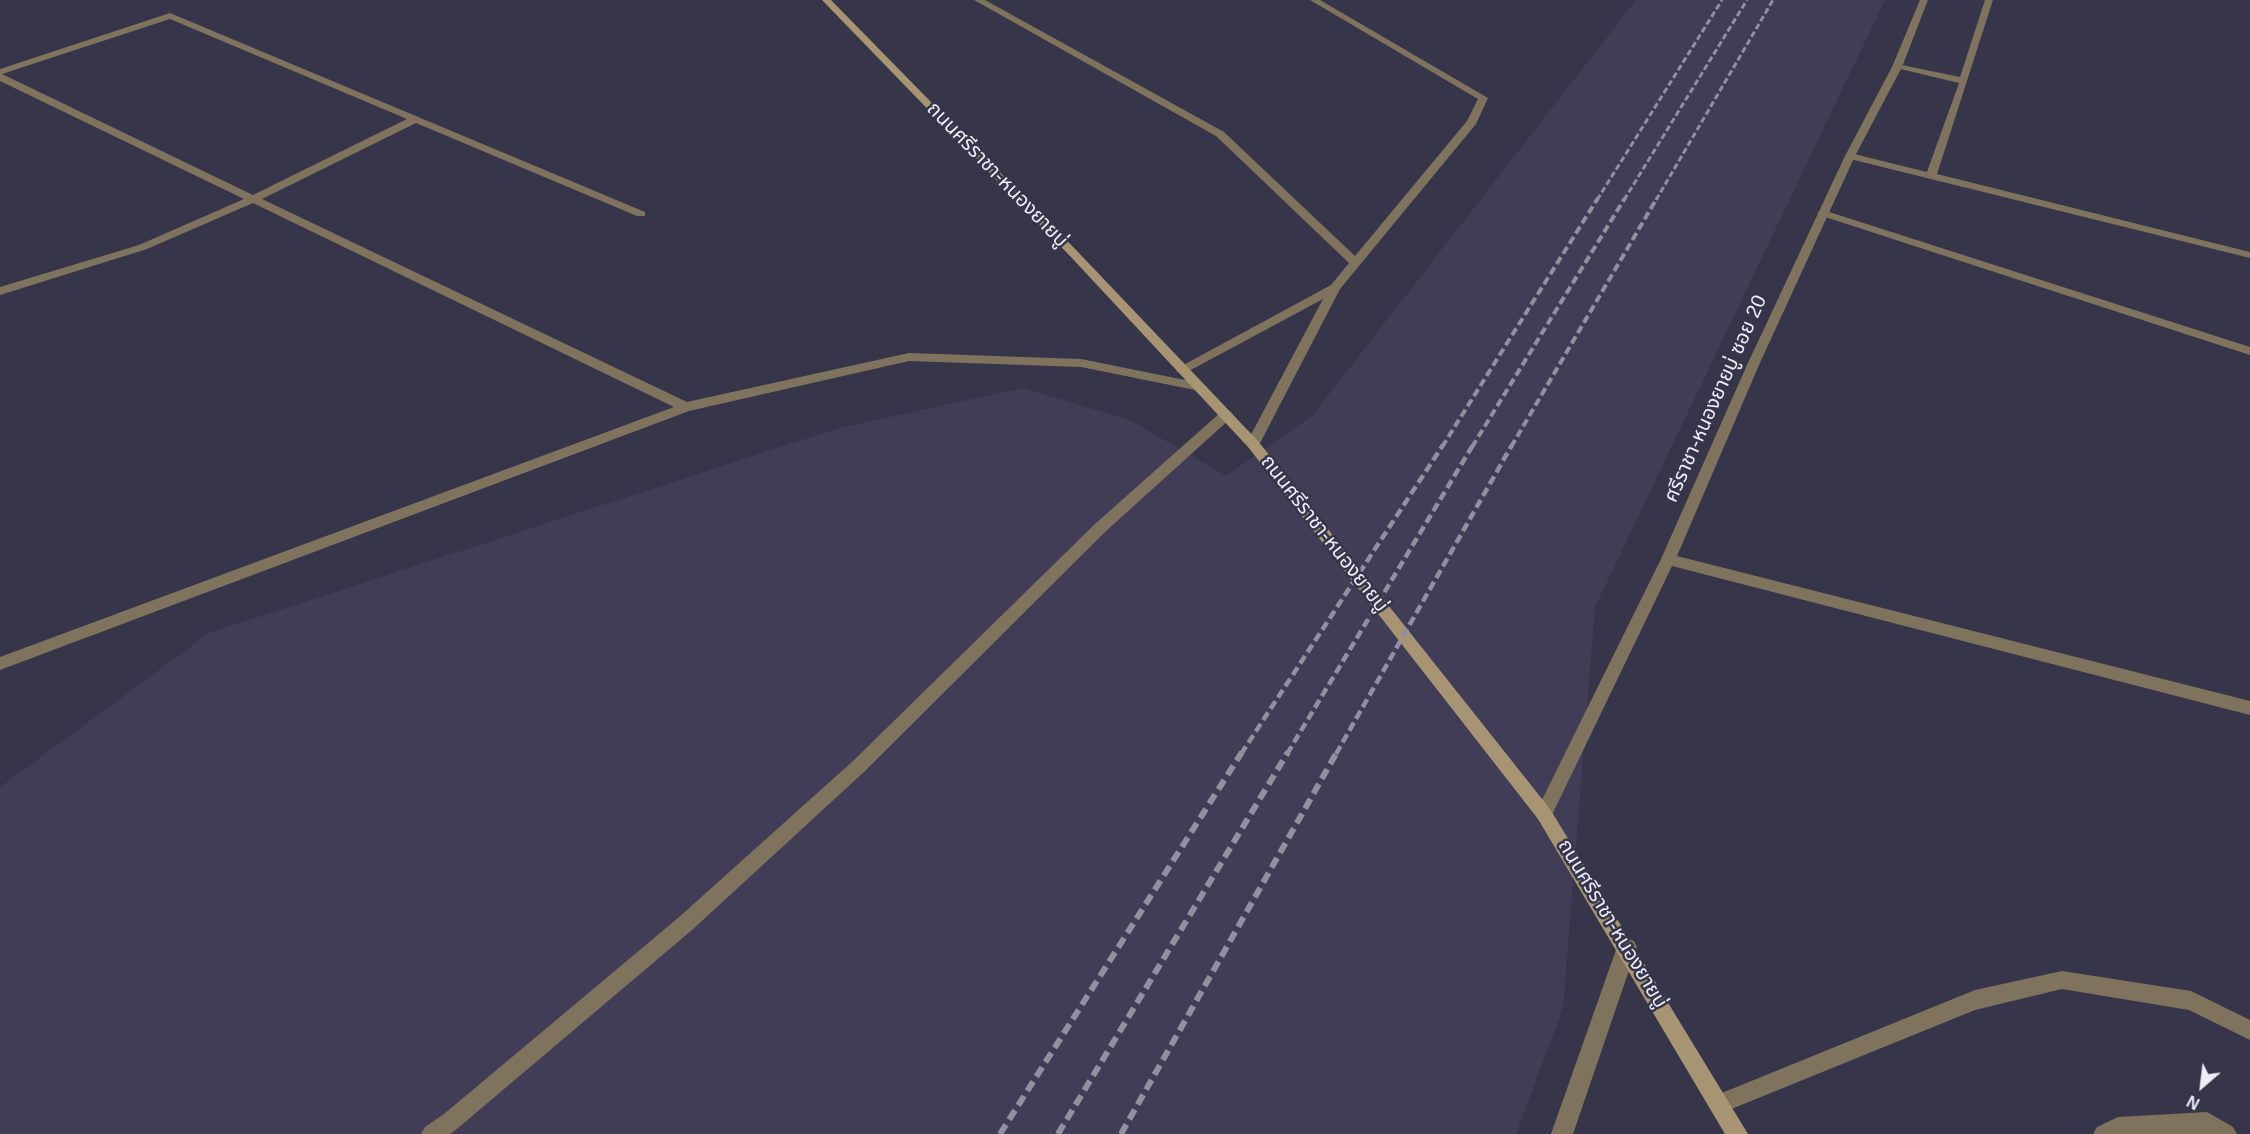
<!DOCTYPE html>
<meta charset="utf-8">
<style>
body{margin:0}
#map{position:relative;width:2250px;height:1134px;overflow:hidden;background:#373549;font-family:Arial,sans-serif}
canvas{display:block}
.north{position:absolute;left:2172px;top:1056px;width:60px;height:60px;-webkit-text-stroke:4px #373549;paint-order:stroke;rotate:208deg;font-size:16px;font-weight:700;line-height:24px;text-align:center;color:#edecf9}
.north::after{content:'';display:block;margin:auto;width:21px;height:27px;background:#edecf9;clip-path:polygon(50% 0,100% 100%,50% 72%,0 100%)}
</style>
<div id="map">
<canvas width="2250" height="1134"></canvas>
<div class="north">N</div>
</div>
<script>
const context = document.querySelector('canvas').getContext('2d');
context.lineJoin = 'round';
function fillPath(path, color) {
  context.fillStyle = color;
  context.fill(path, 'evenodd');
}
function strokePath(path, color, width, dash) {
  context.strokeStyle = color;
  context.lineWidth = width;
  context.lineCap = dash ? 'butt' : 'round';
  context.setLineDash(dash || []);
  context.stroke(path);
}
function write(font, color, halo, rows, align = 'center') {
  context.font = font + ' Arial,"Noto Sans Thai",sans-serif';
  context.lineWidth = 5;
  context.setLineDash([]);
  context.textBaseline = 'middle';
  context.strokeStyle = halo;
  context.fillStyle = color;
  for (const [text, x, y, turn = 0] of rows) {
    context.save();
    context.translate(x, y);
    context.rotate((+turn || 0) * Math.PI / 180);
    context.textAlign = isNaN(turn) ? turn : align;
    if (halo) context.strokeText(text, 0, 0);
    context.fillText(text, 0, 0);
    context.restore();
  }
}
fillPath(new Path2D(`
 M 1636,0 L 1885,0 L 1595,607 L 1563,1008 L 1516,1134 L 0,1134 L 0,787 L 209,633 L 839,428 L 1023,388 L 1130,420 L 1226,476 L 1312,416 Z`), '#413d56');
fillPath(new Path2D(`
 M 1985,0 L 1993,0 L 1937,174 L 2250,252 L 2250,258 L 1846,158 L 1845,156 L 1850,153 L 1927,172 L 1959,83 L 1892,67 L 1897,64 L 1960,77 Z
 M 1823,210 L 2250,347 L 2250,355 L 1819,215 L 1817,213 Z
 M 1226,411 L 1231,412 L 1233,415 L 1231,418 L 1105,532 L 865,771 L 692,930 L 458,1128 L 450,1134 L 421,1134 L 425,1127 L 444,1114 L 678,918 L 853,761 L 1095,524 L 1221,412 Z
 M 2062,971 L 2191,991 L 2250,1020 L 2250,1040 L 2189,1010 L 2062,989 L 1975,1010 L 1719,1114 L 1712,1111 L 1709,1104 L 1712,1097 L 1975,990 Z
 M 2207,1112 L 2233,1127 L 2237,1134 L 2093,1134 L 2097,1127 L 2118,1117 Z`), '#7f735e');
fillPath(new Path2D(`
 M 974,0 L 985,0 L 1224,132 L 1355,256 L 1467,121 L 1478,99 L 1310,0 L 1320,0 L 1488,98 L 1476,124 L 1340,289 L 1258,447 L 1253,449 L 1246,444 L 1323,299 L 1187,372 L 1177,372 L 1176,369 L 1331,285 L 1349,263 L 1216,136 Z
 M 1920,0 L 1928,0 L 1902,67 L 1855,156 L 1759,365 L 1677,556 L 2250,701 L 2250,715 L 1672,566 L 1550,819 L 1544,822 L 1538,819 L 1535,814 L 1661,559 L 1747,365 L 1845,156 L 1892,67 Z
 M 170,13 L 645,212 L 645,216 L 637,216 L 416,123 L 262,199 L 687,402 L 909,353 L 1081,359 L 1200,383 L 1207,387 L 1200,391 L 1081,367 L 909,361 L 689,411 L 0,670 L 0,657 L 674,407 L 253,203 L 147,249 L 0,295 L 0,287 L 139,245 L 244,199 L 0,81 L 0,69 ZM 170,19 L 407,119 L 253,195 L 2,74 Z
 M 1627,938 L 1634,941 L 1637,947 L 1573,1134 L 1551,1134 L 1617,947 L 1620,941 Z`), '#7f735e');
fillPath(new Path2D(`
 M 822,0 L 831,0 L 1078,252 L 1258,441 L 1550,809 L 1748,1134 L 1725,1134 L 1538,819 L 1248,447 L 1070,256 Z`), '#a79472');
strokePath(new Path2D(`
 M 1597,200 L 1722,0
 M 1624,200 L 1747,0
 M 1656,200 L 1773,0`), '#918fa0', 3, [6, 3]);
strokePath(new Path2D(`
 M 1442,447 L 1598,198
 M 1472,447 L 1625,198
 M 1511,447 L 1657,198`), '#918fa0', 4, [8, 4]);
strokePath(new Path2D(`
 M 1241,754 L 1443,445
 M 1287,754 L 1473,445
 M 1336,754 L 1512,445`), '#918fa0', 4.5, [9, 4.5]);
strokePath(new Path2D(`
 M 1000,1134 L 1242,752
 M 1058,1134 L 1288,752
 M 1121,1134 L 1337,752`), '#918fa0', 6, [11, 6]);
write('20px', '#edecf9', '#373549', [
 ["ถนนศรีราชา-หนองยายบู่",997,175,46],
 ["ศรีราชา-หนองยายบู่ ซอย 20",1716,399,-66],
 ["ถนนศรีราชา-หนองยายบู่",1324,534,52],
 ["ถนนศรีราชา-หนองยายบู่",1612,924,59]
]);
</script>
